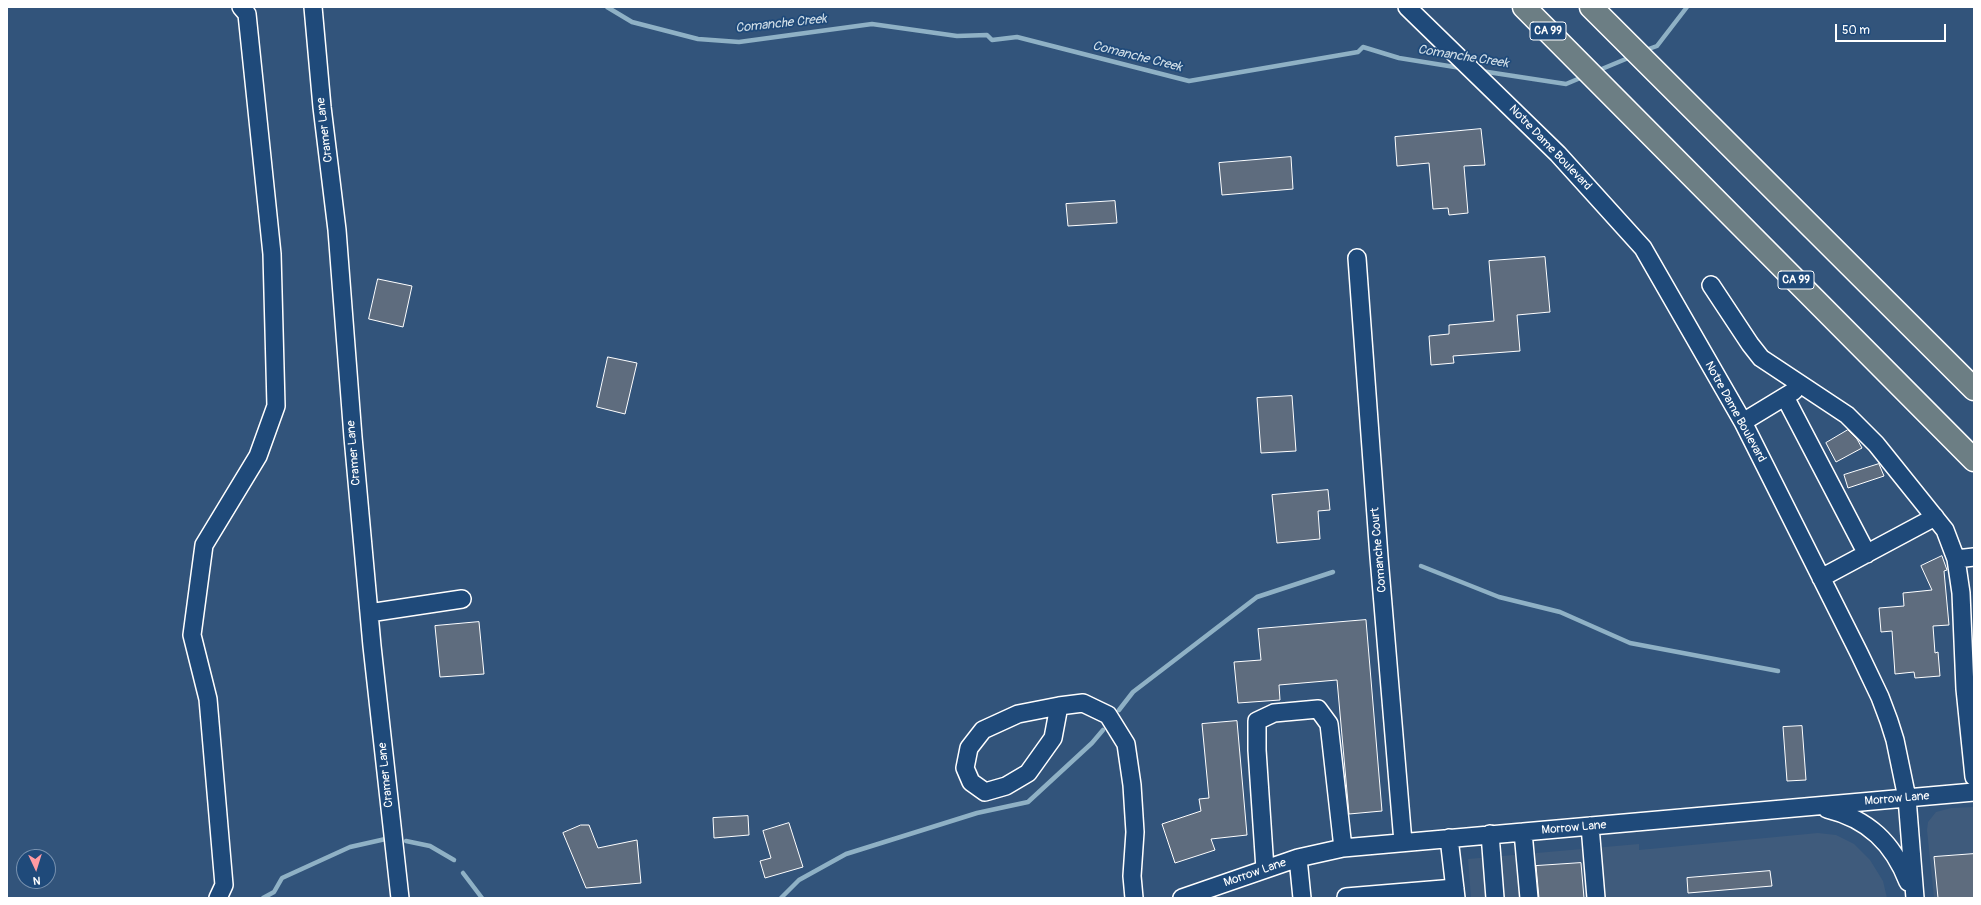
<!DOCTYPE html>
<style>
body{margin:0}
#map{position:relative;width:1981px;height:905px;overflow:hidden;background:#32547b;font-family:Pangolin,sans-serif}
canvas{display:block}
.frame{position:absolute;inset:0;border:8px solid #fff;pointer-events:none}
.north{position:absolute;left:16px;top:849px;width:40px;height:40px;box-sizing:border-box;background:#1f4a7a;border:1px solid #7992af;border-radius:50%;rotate:176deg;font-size:11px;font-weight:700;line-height:16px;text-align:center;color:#fff}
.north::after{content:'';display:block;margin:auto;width:14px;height:18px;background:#ff9aa2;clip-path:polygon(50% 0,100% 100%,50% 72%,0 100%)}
.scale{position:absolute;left:1835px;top:24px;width:111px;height:18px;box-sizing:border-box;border:2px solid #fff;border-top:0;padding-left:5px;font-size:12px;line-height:14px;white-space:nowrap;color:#fff;-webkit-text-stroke:3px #1f4a7a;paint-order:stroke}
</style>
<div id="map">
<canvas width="1981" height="905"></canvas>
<div class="frame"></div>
<div class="north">N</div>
<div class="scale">50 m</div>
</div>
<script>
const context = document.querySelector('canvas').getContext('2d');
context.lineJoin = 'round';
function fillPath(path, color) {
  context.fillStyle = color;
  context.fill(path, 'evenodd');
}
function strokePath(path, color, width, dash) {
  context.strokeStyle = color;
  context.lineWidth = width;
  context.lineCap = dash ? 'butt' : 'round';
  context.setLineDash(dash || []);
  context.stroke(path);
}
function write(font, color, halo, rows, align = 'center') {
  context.font = font + ' Pangolin,sans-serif';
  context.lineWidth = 3.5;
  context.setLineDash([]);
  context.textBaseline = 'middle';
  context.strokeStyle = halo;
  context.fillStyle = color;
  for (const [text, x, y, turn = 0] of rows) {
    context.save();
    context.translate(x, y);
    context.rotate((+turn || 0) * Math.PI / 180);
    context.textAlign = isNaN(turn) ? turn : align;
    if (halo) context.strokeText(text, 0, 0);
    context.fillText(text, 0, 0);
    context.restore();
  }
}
fillPath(new Path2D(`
 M 1974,807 L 1974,898 L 1934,898 L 1927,830 L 1928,822 L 1936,812 L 1951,808 Z
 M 1818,833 L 1836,835 L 1854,844 L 1870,860 L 1883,881 L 1887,898 L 1471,898 L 1468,859 L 1639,844 L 1639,850 Z`), '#3f5b7c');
strokePath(new Path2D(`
 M 607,7 L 632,22 L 698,39 L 739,42 L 872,24 L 957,36 L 987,35 L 992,40 L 1017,37 L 1189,81 L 1358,52 L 1363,47 L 1399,58 L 1461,68
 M 1643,51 L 1657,46 L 1687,7
 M 1481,71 L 1566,84 L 1585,76
 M 1597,71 L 1633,56
 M 1421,566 L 1499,597 L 1560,612 L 1630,643 L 1778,671
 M 1119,710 L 1133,692 L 1257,597 L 1333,572
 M 406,841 L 430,846 L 454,860
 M 463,873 L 482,898
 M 263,898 L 274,892 L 282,878 L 350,847 L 390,838
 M 781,898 L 799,880 L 846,854 L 977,813 L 1028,802 L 1092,743 L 1103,730`), '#8fb1c5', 4.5);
const building = new Path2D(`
 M 1481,129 L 1485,165 L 1464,166 L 1468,213 L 1449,215 L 1448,208 L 1433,209 L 1429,163 L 1397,166 L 1395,137 Z
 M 1291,157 L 1293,189 L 1222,195 L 1219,163 Z
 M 1115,201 L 1117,223 L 1068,226 L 1066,204 Z
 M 1545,257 L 1550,312 L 1517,315 L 1520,351 L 1453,356 L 1454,363 L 1431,365 L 1429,336 L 1449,334 L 1449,325 L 1494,321 L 1489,261 Z
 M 378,279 L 412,286 L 403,327 L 369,319 Z
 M 608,357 L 637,363 L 625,414 L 597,407 Z
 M 1292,396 L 1296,451 L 1261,453 L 1257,398 Z
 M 1848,430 L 1857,439 L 1862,448 L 1836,462 L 1826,443 Z
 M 1879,464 L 1884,476 L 1848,488 L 1844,475 Z
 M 1328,490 L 1330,510 L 1318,511 L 1320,539 L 1277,543 L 1272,495 Z
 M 1942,556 L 1947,570 L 1944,571 L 1949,625 L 1933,626 L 1935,653 L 1938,652 L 1940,676 L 1915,678 L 1914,672 L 1895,674 L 1892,631 L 1881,632 L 1879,608 L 1904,606 L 1903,593 L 1932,590 L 1921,566 Z
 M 1366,620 L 1382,811 L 1349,814 L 1337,680 L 1279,685 L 1280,700 L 1238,703 L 1234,662 L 1261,660 L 1258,629 Z
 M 479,622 L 484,674 L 440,677 L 435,626 Z
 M 1237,721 L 1247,835 L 1211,839 L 1215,850 L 1175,863 L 1162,824 L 1201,811 L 1199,799 L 1209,798 L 1202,724 Z
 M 1802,726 L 1806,780 L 1787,781 L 1783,727 Z
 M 748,816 L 749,835 L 714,838 L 713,818 Z
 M 789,823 L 803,867 L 765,878 L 760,861 L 771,858 L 763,831 Z
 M 581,825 L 589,825 L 598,848 L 637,840 L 641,883 L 586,888 L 563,833 Z
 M 1974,854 L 1974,898 L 1938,898 L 1934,857 Z
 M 1581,863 L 1584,898 L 1539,898 L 1536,866 Z
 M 1770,871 L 1772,886 L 1688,893 L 1687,878 Z`);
fillPath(building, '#5e6c7e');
strokePath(building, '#fff', 1);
const minor = new Path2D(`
 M 313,7 L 322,107 L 337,230 L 353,437 L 372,646 L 400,898
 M 1407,7 L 1558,154 L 1643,248 L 1743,422 L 1859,653 L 1880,697 L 1889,721 L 1895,740 L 1907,798 L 1915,898
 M 1357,258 L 1379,557 L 1403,842
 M 1711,285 L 1750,344 L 1761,358 L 1847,415 L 1876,444 L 1945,530 L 1956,559 L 1961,593 L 1965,689 L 1974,777
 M 1785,397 L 1867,554
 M 1743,422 L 1794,391
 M 1956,559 L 1974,557
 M 1821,578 L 1935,517
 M 369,613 L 462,599
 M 1059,706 L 1053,738 L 1028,773 L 1006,786 L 985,792 L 971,782 L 965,768 L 969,748 L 983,730 L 1018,714 L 1059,706 L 1083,703 L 1108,715 L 1126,744 L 1132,785 L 1135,832 L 1132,876 L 1134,898
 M 1827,809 C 1868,819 1893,843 1908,882
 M 1590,826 L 1596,898
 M 1523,832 L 1529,898
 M 1490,834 L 1495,898
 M 1449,838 L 1456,898
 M 1298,858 L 1302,898
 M 1265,869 L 1257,750 L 1257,721 L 1274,713 L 1318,709 L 1329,724 L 1343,848
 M 1346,897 L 1455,888
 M 218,898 L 224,885 L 208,699 L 192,635 L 204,545 L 258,456 L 276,406 L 272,254 L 247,14 L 241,7
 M 1182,898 L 1298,858 L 1343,848 L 1974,792`);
const highway = new Path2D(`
 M 1524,7 L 1974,460
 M 1591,7 L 1974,389`);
strokePath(minor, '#fff', 20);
strokePath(highway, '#fff', 25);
strokePath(minor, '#1f4a7a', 17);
strokePath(highway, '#6c7e84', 22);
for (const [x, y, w] of [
 [1548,31,36],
 [1796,280,36]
]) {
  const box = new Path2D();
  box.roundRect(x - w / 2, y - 9, w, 18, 3);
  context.fillStyle = '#1f4a7a';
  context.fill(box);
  strokePath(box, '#fff', 1);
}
write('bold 11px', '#fff', null, [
 ["CA 99",1548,31],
 ["CA 99",1796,280]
]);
write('12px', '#fff', '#1f4a7a', [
 ["Cramer Lane",325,130,-97],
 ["Notre Dame Boulevard",1550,148,46],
 ["Notre Dame Boulevard",1735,412,61],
 ["Cramer Lane",354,453,-95],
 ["Comanche Court",1379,550,-95],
 ["Cramer Lane",386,775,-96],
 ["Morrow Lane",1897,799,-5],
 ["Morrow Lane",1574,828,-5],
 ["Morrow Lane",1255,873,-19]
]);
write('italic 13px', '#d0dee7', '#1f4a7a', [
 ["Comanche Creek",781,24,-6],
 ["Comanche Creek",1137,57,14],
 ["Comanche Creek",1463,57,9]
]);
</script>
